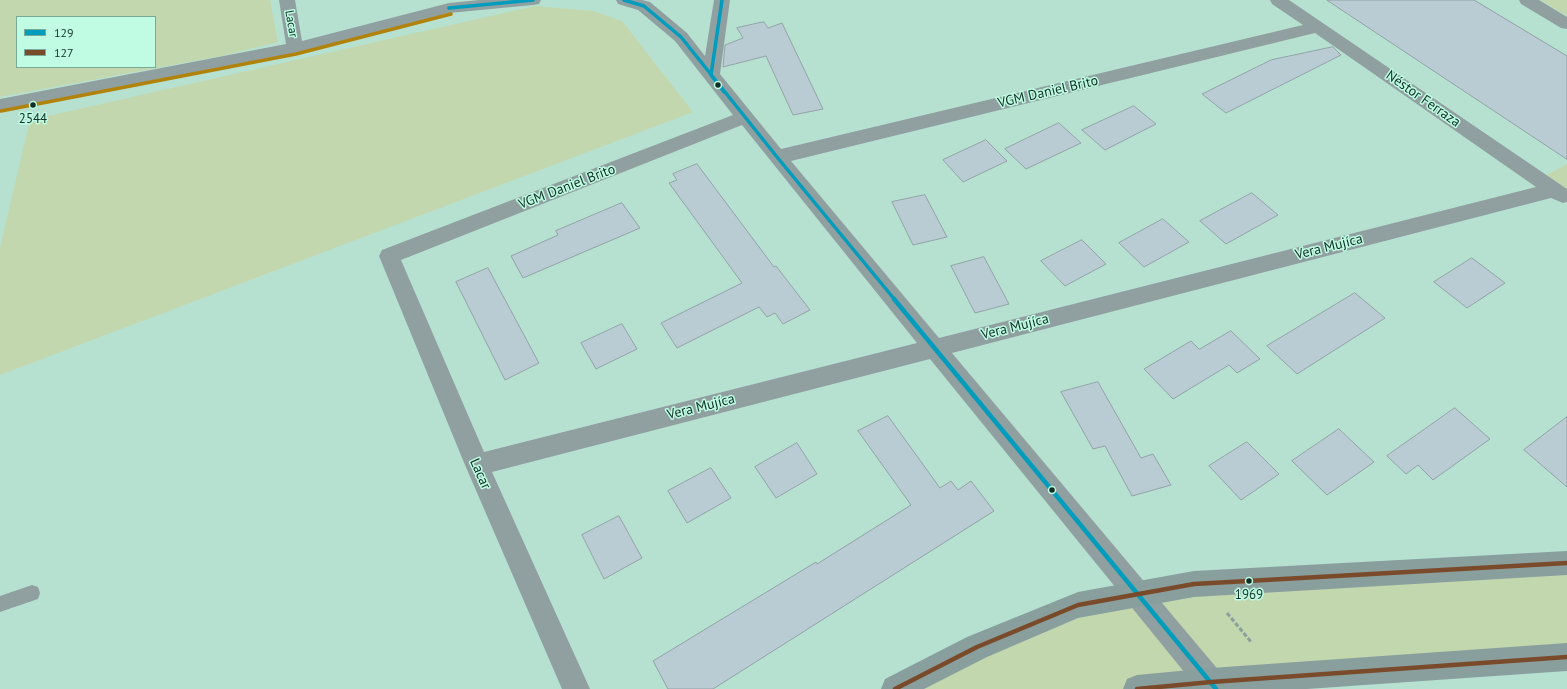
<!DOCTYPE html>
<meta charset="utf-8">
<style>
body{margin:0}
#map{position:relative;width:1567px;height:689px;overflow:hidden;background:#b6e1d0;font-family:"PT Sans",sans-serif}
canvas{display:block}
.legend{position:absolute;left:16px;top:16px;width:140px;height:52px;box-sizing:border-box;background:#bffce3;border:1px solid #79aa97;margin:0;padding:5px 7px;list-style:none;font-size:12px;color:#0f3025}
.legend li{display:flex;align-items:center;gap:8px;height:20px}
.legend b{width:20px;border:1px solid #79aa97}
</style>
<div id="map">
<canvas width="1567" height="689"></canvas>
<ul class="legend">
<li><b style="height:5px;background:#029dbd"></b>129</li>
<li><b style="height:5px;background:#7a4b2a"></b>127</li>
</ul>
</div>
<script>
const context = document.querySelector('canvas').getContext('2d');
context.lineJoin = 'round';
function fillPath(path, color) {
  context.fillStyle = color;
  context.fill(path, 'evenodd');
}
function strokePath(path, color, width, dash) {
  context.strokeStyle = color;
  context.lineWidth = width;
  context.lineCap = dash ? 'butt' : 'round';
  context.setLineDash(dash || []);
  context.stroke(path);
}
function write(font, color, halo, rows, align = 'center') {
  context.font = font + ' "PT Sans",sans-serif';
  context.lineWidth = 3;
  context.setLineDash([]);
  context.textBaseline = 'middle';
  context.strokeStyle = halo;
  context.fillStyle = color;
  for (const [text, x, y, turn = 0] of rows) {
    context.save();
    context.translate(x, y);
    context.rotate((+turn || 0) * Math.PI / 180);
    context.textAlign = isNaN(turn) ? turn : align;
    if (halo) context.strokeText(text, 0, 0);
    context.fillText(text, 0, 0);
    context.restore();
  }
}
fillPath(new Path2D(`
 M 0,0 L 270,0 L 278,42 L 226,55 L 0,97 ZM 17,17 L 155,17 L 155,67 L 17,67 Z
 M 1540,0 L 1567,0 L 1567,16 Z
 M 535,6 L 593,11 L 622,21 L 693,112 L 0,375 L 0,247 L 30,120 Z
 M 1567,164 L 1567,189 L 1547,175 Z
 M 1567,563 L 1567,657 L 1137,689 L 895,689 L 1078,605 Z`), '#c3d7af');
const building = new Path2D(`
 M 1327,0 L 1474,0 L 1567,56 L 1567,159 Z
 M 764,22 L 768,28 L 782,23 L 823,109 L 793,115 L 766,56 L 723,67 L 725,45 L 743,38 L 737,28 Z
 M 1333,47 L 1341,55 L 1226,113 L 1202,94 L 1271,60 Z
 M 1134,106 L 1156,124 L 1105,150 L 1082,130 Z
 M 1059,123 L 1081,143 L 1026,169 L 1005,149 Z
 M 986,140 L 1007,161 L 963,182 L 943,160 Z
 M 697,164 L 774,267 L 776,266 L 810,310 L 783,324 L 775,313 L 767,317 L 759,307 L 677,348 L 661,323 L 742,283 L 669,183 L 677,180 L 673,174 Z
 M 1252,193 L 1278,215 L 1226,244 L 1200,221 Z
 M 925,195 L 947,237 L 913,245 L 892,202 Z
 M 622,203 L 640,228 L 523,278 L 511,256 L 558,235 L 556,231 Z
 M 1163,219 L 1189,242 L 1144,267 L 1119,243 Z
 M 1082,240 L 1106,264 L 1065,286 L 1041,261 Z
 M 984,257 L 1009,304 L 975,313 L 951,266 Z
 M 1472,258 L 1505,283 L 1467,308 L 1434,282 Z
 M 488,268 L 539,363 L 505,380 L 456,282 Z
 M 1355,293 L 1385,318 L 1297,374 L 1267,346 Z
 M 622,324 L 637,349 L 596,369 L 581,343 Z
 M 1231,331 L 1260,359 L 1237,373 L 1229,365 L 1173,399 L 1144,369 L 1191,341 L 1199,349 Z
 M 1098,382 L 1141,458 L 1153,454 L 1171,485 L 1132,496 L 1105,446 L 1093,449 L 1061,392 Z
 M 1455,408 L 1490,439 L 1433,480 L 1418,465 L 1406,474 L 1387,456 Z
 M 888,416 L 940,488 L 951,481 L 958,490 L 971,481 L 994,511 L 713,689 L 668,689 L 653,661 L 816,562 L 817,564 L 911,505 L 858,431 Z
 M 1567,417 L 1567,487 L 1524,450 Z
 M 1339,429 L 1374,462 L 1327,495 L 1292,461 Z
 M 1247,442 L 1279,474 L 1241,500 L 1209,466 Z
 M 797,443 L 817,474 L 776,498 L 755,467 Z
 M 711,468 L 731,498 L 687,523 L 668,491 Z
 M 619,516 L 642,558 L 604,579 L 582,535 Z`);
fillPath(building, '#b9cbd3');
strokePath(building, '#91a3a6', 1);
strokePath(new Path2D(`
 M 1227,613 L 1252,643`), '#8ca09d', 3, [4.5, 2]);
fillPath(new Path2D(`
 M 32,585 L 38,587 L 40,593 L 38,599 L 0,612 L 0,596 Z`), '#90a0a1');
fillPath(new Path2D(`
 M 279,0 L 295,0 L 302,41 L 449,3 L 479,0 L 541,0 L 539,4 L 533,5 L 449,13 L 295,54 L 0,111 L 0,99 L 286,44 Z
 M 616,0 L 642,0 L 650,2 L 687,33 L 705,56 L 714,0 L 730,0 L 720,74 L 781,149 L 1303,25 L 1272,4 L 1270,0 L 1289,0 L 1567,189 L 1567,202 L 1563,203 L 1551,198 L 952,353 L 1226,679 L 1230,689 L 1198,689 L 930,359 L 492,472 L 590,689 L 562,689 L 465,465 L 379,256 L 382,250 L 733,115 L 675,41 L 638,10 L 618,4 ZM 1315,33 L 1536,187 L 939,338 L 791,161 ZM 742,125 L 917,343 L 484,452 L 401,260 Z
 M 1519,0 L 1539,0 L 1567,17 L 1567,29 L 1561,28 L 1521,4 Z`), '#90a0a1');
fillPath(new Path2D(`
 M 1567,551 L 1567,575 L 1194,597 L 1078,618 L 987,657 L 924,689 L 881,689 L 885,679 L 967,637 L 1078,592 L 1194,571 Z
 M 1567,643 L 1567,671 L 1307,689 L 1123,689 L 1127,679 L 1137,675 L 1211,668 Z`), '#899f9e');
strokePath(new Path2D(`
 M 624,0 L 644,6 L 681,37 L 777,157 L 895,300
 M 722,0 L 711,75 L 724,92
 M 449,8 L 533,0`), '#029dbd', 3.5);
strokePath(new Path2D(`
 M 894,299 L 1216,689`), '#029dbd', 4.5);
strokePath(new Path2D(`
 M 895,689 L 977,647 L 1078,605 L 1194,584 L 1567,563
 M 1137,689 L 1211,682 L 1567,657`), '#7a4b2a', 4.5);
strokePath(new Path2D(`
 M 1,111 L 296,54 L 451,14`), '#b1830b', 3.5);
for (const [x, y, r, color] of [
 [718,85,3.5,"#0f3025"],
 [33,105,3.5,"#0f3025"],
 [1052,490,3.5,"#0f3025"],
 [1249,581,3.5,"#0f3025"]
]) {
  const dot = new Path2D();
  dot.arc(x, y, r, 0, 2 * Math.PI);
  context.fillStyle = color;
  context.fill(dot);
  strokePath(dot, '#bffce3', 1.5);
}
write('12px', '#0f3025', '#bffce3', [
 ["Lacar",291,24,80]
]);
write('13px', '#0f3025', '#bffce3', [
 ["2544",33,119],
 ["1969",1249,595]
]);
write('14px', '#0f3025', '#bffce3', [
 ["VGM Daniel Brito",1048,92,-13],
 ["Néstor Ferraza",1423,99,35],
 ["VGM Daniel Brito",567,187,-21],
 ["Vera Mujíca",1329,247,-14],
 ["Vera Mujíca",1015,327,-14],
 ["Vera Mujíca",701,407,-14],
 ["Lacar",480,474,66]
]);
</script>
